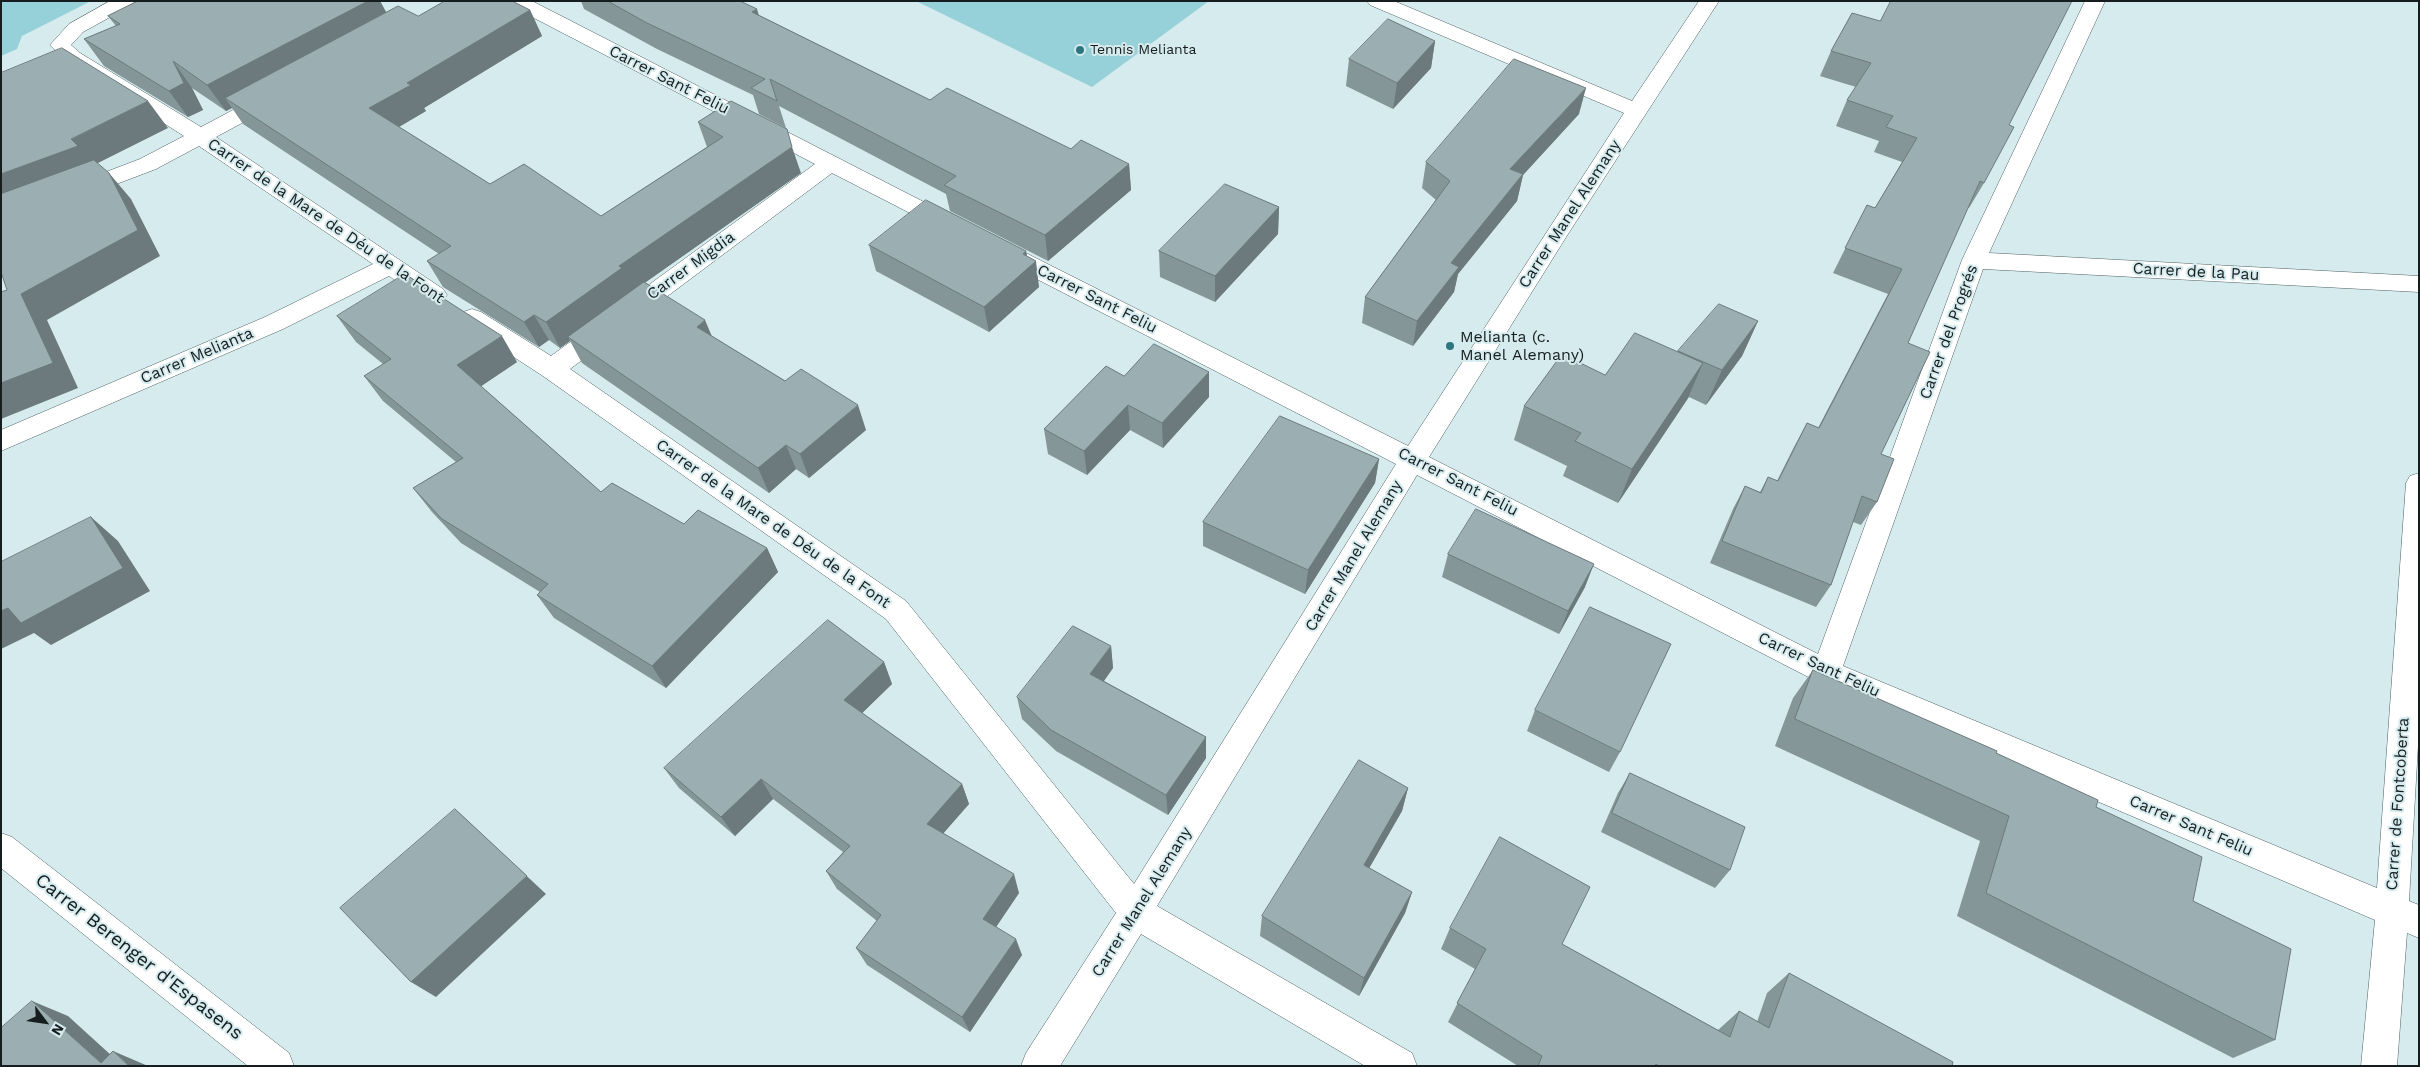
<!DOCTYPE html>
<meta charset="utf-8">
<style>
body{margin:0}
#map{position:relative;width:2420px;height:1067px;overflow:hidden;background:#d6ebee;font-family:"Work Sans",sans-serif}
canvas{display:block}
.frame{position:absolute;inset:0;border:2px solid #161d1f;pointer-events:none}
.north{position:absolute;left:20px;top:997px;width:50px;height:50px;-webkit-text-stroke:4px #d6ebee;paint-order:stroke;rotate:121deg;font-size:14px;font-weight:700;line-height:20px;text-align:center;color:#161d1f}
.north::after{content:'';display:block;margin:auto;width:18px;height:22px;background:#161d1f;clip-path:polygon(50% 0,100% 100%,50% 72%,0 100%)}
</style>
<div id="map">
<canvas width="2420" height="1067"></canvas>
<div class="frame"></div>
<div class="north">N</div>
</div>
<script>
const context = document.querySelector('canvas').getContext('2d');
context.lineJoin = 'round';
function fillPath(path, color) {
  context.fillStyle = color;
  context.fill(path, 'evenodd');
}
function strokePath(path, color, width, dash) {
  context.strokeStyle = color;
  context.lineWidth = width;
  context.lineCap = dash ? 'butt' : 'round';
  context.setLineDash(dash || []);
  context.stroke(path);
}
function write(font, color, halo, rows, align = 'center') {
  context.font = font + ' "Work Sans",sans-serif';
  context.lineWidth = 4;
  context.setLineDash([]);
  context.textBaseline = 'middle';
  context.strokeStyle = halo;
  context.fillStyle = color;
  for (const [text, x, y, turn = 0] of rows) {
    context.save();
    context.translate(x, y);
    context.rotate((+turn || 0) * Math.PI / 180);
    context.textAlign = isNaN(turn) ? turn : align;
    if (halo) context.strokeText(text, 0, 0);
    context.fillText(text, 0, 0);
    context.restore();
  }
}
fillPath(new Path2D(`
 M 1,1 L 91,1 L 22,36 L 17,49 L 1,56 Z
 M 916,1 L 1209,1 L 1092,87 Z`), '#96d0d8');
const minor = new Path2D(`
 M 110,1 L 135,1 L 132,5 L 83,32 L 71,45 L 80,53 L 201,127 L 263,94 L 270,93 L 277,94 L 280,99 L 277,104 L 216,137 L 443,289 L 447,295 L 443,301 C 424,307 405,286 389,276 L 283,329 L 1,451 L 1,430 L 265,317 L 373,264 L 199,146 L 156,169 L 85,196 L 77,198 L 69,196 L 66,191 L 69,186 L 140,159 L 184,136 L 66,61 L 50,45 L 69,24 Z
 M 506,1 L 532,1 L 959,220 L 962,225 L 959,230 L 951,233 L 943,230 L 832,173 L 570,369 L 906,601 L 1134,884 L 1396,464 L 994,257 L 990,251 L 994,245 L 1002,243 L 1010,245 L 1408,446 L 1624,113 L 1370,5 L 1367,1 L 1394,1 L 1632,101 L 1699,1 L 1719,1 L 1568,234 L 1429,457 L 1818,654 L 1962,260 L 2085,1 L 2105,1 L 1989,253 L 2419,276 L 2419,292 L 1983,269 L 1843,666 L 2377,888 L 2406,483 L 2410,476 L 2419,473 L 2419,728 L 2409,901 L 2419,905 L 2419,938 L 2407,933 L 2397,1066 L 2361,1066 L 2375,920 L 1816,681 L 1417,475 L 1157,906 L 1412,1053 L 1417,1066 L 1365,1066 L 1141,934 L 1060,1066 L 1021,1066 L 1026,1053 L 1116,913 L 886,619 L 543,376 L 463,324 L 460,318 L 463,312 L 472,309 L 481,312 L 551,356 L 815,164 L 509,5 Z
 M 1,833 L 12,837 L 289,1053 L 294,1066 L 248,1066 L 1,868 Z`);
strokePath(minor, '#4e6163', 1);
fillPath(minor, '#fff');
fillPath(new Path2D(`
 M 138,1 L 380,1 L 386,12 L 418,16 L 530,10 L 542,36 L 424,108 L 426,111 L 399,127 L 490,184 L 601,216 L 707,147 L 698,122 L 801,173 L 645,282 L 712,336 L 866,430 L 809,478 L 796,469 L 769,493 L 582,363 L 570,341 L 560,348 L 549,340 L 539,347 L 443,287 L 427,261 L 439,254 L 243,124 L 232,108 L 226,111 L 192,88 L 203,110 L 188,117 L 104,66 L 84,39 L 116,26 L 108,16 Z
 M 581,1 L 740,1 L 759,15 L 930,100 L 1071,149 L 1129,164 L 1131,190 L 1048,261 L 950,211 L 946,194 L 779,106 L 786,128 L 759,114 L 753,95 L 657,49 L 584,9 Z
 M 1852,13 L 2009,125 L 1984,183 L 1969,208 L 1968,207 L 1908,343 L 1881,454 L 1877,502 L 1861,525 L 1853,522 L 1831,585 L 1816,607 L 1710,563 L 1733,509 L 1745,486 L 1760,492 L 1768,477 L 1777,481 L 1794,447 L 1807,423 L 1818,428 L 1888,294 L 1833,273 L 1867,205 L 1875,208 L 1902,162 L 1874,152 L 1879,141 L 1836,126 L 1847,100 L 1856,87 L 1820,76 L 1831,51 Z
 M 1435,41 L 1431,68 L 1393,109 L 1346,86 L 1349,59 Z
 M 1579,114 L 1523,175 L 1517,201 L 1458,274 L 1454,292 L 1413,346 L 1362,323 L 1365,297 L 1436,200 L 1422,188 L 1426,162 Z
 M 1279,207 L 1278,234 L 1215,302 L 1160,277 L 1159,251 Z
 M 869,245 L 1026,251 L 1027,257 L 1039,287 L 989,332 L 876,271 Z
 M 337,316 L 517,362 L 481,386 L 601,492 L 684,524 L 767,548 L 778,572 L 666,688 L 554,618 L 537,595 L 540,592 L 461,543 L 432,512 L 413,488 L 456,462 L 383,401 L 364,376 L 383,364 L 356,342 Z
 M 1758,321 L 1742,356 L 1706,405 L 1689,397 L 1618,503 L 1563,476 L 1567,466 L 1514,440 L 1524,406 L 1605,375 L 1678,352 L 1678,351 Z
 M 1209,372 L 1209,397 L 1163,448 L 1130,430 L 1087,475 L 1048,454 L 1044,429 L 1124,376 Z
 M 1379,459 L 1375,483 L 1305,594 L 1203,546 L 1203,522 Z
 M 1448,554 L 1585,587 L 1559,634 L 1442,577 Z
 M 1111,646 L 1113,668 L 1104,681 L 1206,737 L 1206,758 L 1168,815 L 1056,751 L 1022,719 L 1017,697 Z
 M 884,662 L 892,684 L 862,713 L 962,784 L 969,804 L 943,833 L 1019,893 L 996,927 L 1022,955 L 970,1032 L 867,965 L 856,948 L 877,921 L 837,889 L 826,871 L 843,852 L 773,799 L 735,836 L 679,788 L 664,768 Z
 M 1813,670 L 1996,753 L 2096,807 L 2193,901 L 2275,1040 L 2233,1058 L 1957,916 L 1980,841 L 1775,746 L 1793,698 Z
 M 1535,710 L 1620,752 L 1609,772 L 1527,731 Z
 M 1630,773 L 1730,870 L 1715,888 L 1601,832 L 1618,793 Z
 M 1408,788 L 1402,811 L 1369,868 L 1412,892 L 1405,913 L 1359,996 L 1260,936 L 1262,916 Z
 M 1450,928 L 1562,944 L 1718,1030 L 1739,1011 L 1757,1022 L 1767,993 L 1789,973 L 1952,1066 L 1518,1066 L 1448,1022 L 1475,969 L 1441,949 Z`), '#859699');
fillPath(new Path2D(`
 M 368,1 L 380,1 L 392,23 L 225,98 L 232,108 L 226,111 L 207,85 Z
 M 757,9 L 765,35 L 752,12 Z
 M 530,10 L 542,36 L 424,108 L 426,111 L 385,135 L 369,108 L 407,83 Z
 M 1435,41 L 1431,68 L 1393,109 L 1397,83 Z
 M 173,61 L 192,88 L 203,110 L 188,117 L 169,91 Z
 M 1586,88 L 1579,114 L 1523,175 L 1517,201 L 1458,274 L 1454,292 L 1413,346 L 1417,321 L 1451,263 L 1510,169 Z
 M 148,101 L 168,128 L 94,165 L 1,209 L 1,174 Z
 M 792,147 L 801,173 L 568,337 L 570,341 L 560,348 L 546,322 L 619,266 Z
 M 1129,164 L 1131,190 L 1048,261 L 1045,235 Z
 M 109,173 L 131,199 L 160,256 L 47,320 L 78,388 L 1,419 L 1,383 L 21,294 Z
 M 1279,207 L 1278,234 L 1215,302 L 1215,276 Z
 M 1026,251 L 1029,267 L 1036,261 L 1039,287 L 989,332 L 984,307 L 1023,254 Z
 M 534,315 L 549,340 L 539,347 L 524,322 Z
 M 705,320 L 716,346 L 697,327 Z
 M 1758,321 L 1742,356 L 1706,405 L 1722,370 Z
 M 502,336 L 517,362 L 474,391 L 457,365 Z
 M 1703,363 L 1688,398 L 1618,503 L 1632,469 Z
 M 1209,372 L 1209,397 L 1163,448 L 1162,423 Z
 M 858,405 L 866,430 L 809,478 L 800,454 Z
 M 1128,405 L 1130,430 L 1087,475 L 1084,451 Z
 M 786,445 L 796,469 L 769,493 L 758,468 Z
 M 1379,459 L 1375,483 L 1305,594 L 1308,570 Z
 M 91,517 L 118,541 L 150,591 L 51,645 L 34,633 L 1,649 L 1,611 Z
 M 767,548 L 778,572 L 666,688 L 652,666 Z
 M 1594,564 L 1585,587 L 1559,634 L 1568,611 Z
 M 1111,646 L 1113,668 L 1093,696 L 1090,674 Z
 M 884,662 L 892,684 L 854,721 L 844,700 Z
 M 1206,737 L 1206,758 L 1168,815 L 1166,795 Z
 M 761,779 L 773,799 L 735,836 L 721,817 Z
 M 962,784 L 969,804 L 935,843 L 927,824 Z
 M 1408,788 L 1402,811 L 1359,886 L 1364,865 Z
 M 455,809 L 546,894 L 436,997 L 411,982 Z
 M 1014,874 L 1019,893 L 990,936 L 983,919 Z
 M 1412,892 L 1405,913 L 1359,996 L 1364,978 Z
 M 1016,939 L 1022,955 L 970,1032 L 962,1017 Z
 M 32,1001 L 68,1016 L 123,1066 L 101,1063 Z
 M 113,1051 L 148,1066 L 129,1066 Z`), '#6c7a7d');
const building = new Path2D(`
 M 138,1 L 368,1 L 207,85 L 173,61 L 184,83 L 169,91 L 84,39 L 120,24 L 108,16 Z
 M 445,1 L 512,1 L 530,10 L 407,83 L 411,85 L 369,108 L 490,184 L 524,164 L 601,216 L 723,137 L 698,122 L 731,101 L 787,129 L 792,147 L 619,266 L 622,268 L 546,322 L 534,315 L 524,322 L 427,261 L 451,246 L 225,98 L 398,6 L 418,16 Z
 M 608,1 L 740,1 L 757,9 L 752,12 L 930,100 L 947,88 L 1071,149 L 1081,140 L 1129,164 L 1045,235 L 944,185 L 956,176 L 770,79 L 777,101 L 751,88 L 765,79 L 647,23 Z
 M 1891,1 L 2072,1 L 2009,125 L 2014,127 L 1984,183 L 1980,181 L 1908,343 L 1930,352 L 1881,454 L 1894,459 L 1877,502 L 1862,496 L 1831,585 L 1722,541 L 1745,486 L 1761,493 L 1768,477 L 1778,481 L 1807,423 L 1819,428 L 1902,269 L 1845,248 L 1867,205 L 1875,208 L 1917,138 L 1886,127 L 1893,116 L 1847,100 L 1871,63 L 1831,51 L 1852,13 L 1880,21 Z
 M 1388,19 L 1435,41 L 1397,83 L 1349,59 Z
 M 62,48 L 148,101 L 71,139 L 78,146 L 1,174 L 1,73 Z
 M 1514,59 L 1586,88 L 1510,169 L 1523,174 L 1451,263 L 1459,267 L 1417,321 L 1365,297 L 1450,181 L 1426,162 Z
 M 94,160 L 109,173 L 138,230 L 21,294 L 53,363 L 1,383 L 1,292 L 7,290 L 1,272 L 1,194 Z
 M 1225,184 L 1279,207 L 1215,276 L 1159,251 Z
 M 926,200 L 1026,251 L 1023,254 L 1036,261 L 984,307 L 869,245 Z
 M 405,274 L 502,336 L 457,365 L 601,492 L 612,483 L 684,524 L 698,510 L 767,548 L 652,666 L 537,595 L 548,584 L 442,519 L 413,488 L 463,458 L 364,376 L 391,359 L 337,316 Z
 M 644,282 L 705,320 L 697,327 L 785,381 L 801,369 L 858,405 L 800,454 L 786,445 L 758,468 L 568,337 Z
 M 1719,304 L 1758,321 L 1722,370 L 1678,351 Z
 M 1635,333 L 1703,363 L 1632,469 L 1575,441 L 1581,433 L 1524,406 L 1562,354 L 1605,375 Z
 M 1154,344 L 1209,372 L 1162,423 L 1128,405 L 1084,451 L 1044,429 L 1106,366 L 1124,376 Z
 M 1280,416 L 1379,459 L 1308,570 L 1203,522 Z
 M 1476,509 L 1594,564 L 1568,611 L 1448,554 Z
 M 91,517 L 123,568 L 21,623 L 8,608 L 1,611 L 1,562 Z
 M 1590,607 L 1671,644 L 1620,752 L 1535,710 Z
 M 828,620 L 884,662 L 844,700 L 962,784 L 927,824 L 1014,874 L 983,919 L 1016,939 L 962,1017 L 856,948 L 881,915 L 826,871 L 850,846 L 761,779 L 721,817 L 664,768 Z
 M 1073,626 L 1111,646 L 1090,674 L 1206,737 L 1166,795 L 1051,730 L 1017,697 Z
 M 1813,670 L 1997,751 L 1996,753 L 2098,800 L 2096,807 L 2202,857 L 2193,901 L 2291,949 L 2275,1040 L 1986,893 L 2009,816 L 1795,719 Z
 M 1359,760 L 1408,788 L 1364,865 L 1412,892 L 1364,978 L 1262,916 Z
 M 1630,773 L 1745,827 L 1730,870 L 1612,813 Z
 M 455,809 L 527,876 L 411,982 L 340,908 Z
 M 1500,837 L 1590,887 L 1562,944 L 1730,1037 L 1739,1011 L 1769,1028 L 1789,973 L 1953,1062 L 1952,1066 L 1659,1066 L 1656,1064 L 1655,1066 L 1538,1066 L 1542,1056 L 1457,1003 L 1486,949 L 1450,928 Z
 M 32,1001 L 101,1063 L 113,1051 L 129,1066 L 1,1066 L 1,1028 Z`);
fillPath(building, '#9bafb2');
strokePath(building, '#6c7a7d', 1);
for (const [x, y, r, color] of [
 [1080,50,5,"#2e767f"],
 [1450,346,5,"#2e767f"]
]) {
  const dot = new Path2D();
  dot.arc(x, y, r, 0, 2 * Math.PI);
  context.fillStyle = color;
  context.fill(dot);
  strokePath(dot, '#d6ebee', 2);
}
write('14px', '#161d1f', '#d6ebee', [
 ["Tennis Melianta",1090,50]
], 'left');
write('16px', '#161d1f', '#d6ebee', [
 ["Carrer Sant Feliu",669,80,27],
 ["Carrer Manel Alemany",1570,214,-57],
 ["Carrer de la Mare de Déu de la Font",326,221,34],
 ["Carrer Migdia",691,266,-36],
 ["Carrer de la Pau",2196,272,3],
 ["Carrer Sant Feliu",1097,299,27],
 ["Carrer del Progrés",1949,332,-70],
 ["Carrer Melianta",197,356,-23],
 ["Carrer Sant Feliu",1458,482,27],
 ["Carrer de la Mare de Déu de la Font",773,524,35],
 ["Carrer Manel Alemany",1354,556,-59],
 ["Carrer Sant Feliu",1819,665,25],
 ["Carrer de Fontcoberta",2398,804,-86],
 ["Carrer Sant Feliu",2191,826,23],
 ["Carrer Manel Alemany",1142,902,-58]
]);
write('16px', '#161d1f', '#d6ebee', [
 ["Melianta (c.",1460,337],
 ["Manel Alemany)",1460,355]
], 'left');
write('19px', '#161d1f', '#d6ebee', [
 ["Carrer Berenger d'Espasens",139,957,38]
]);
</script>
